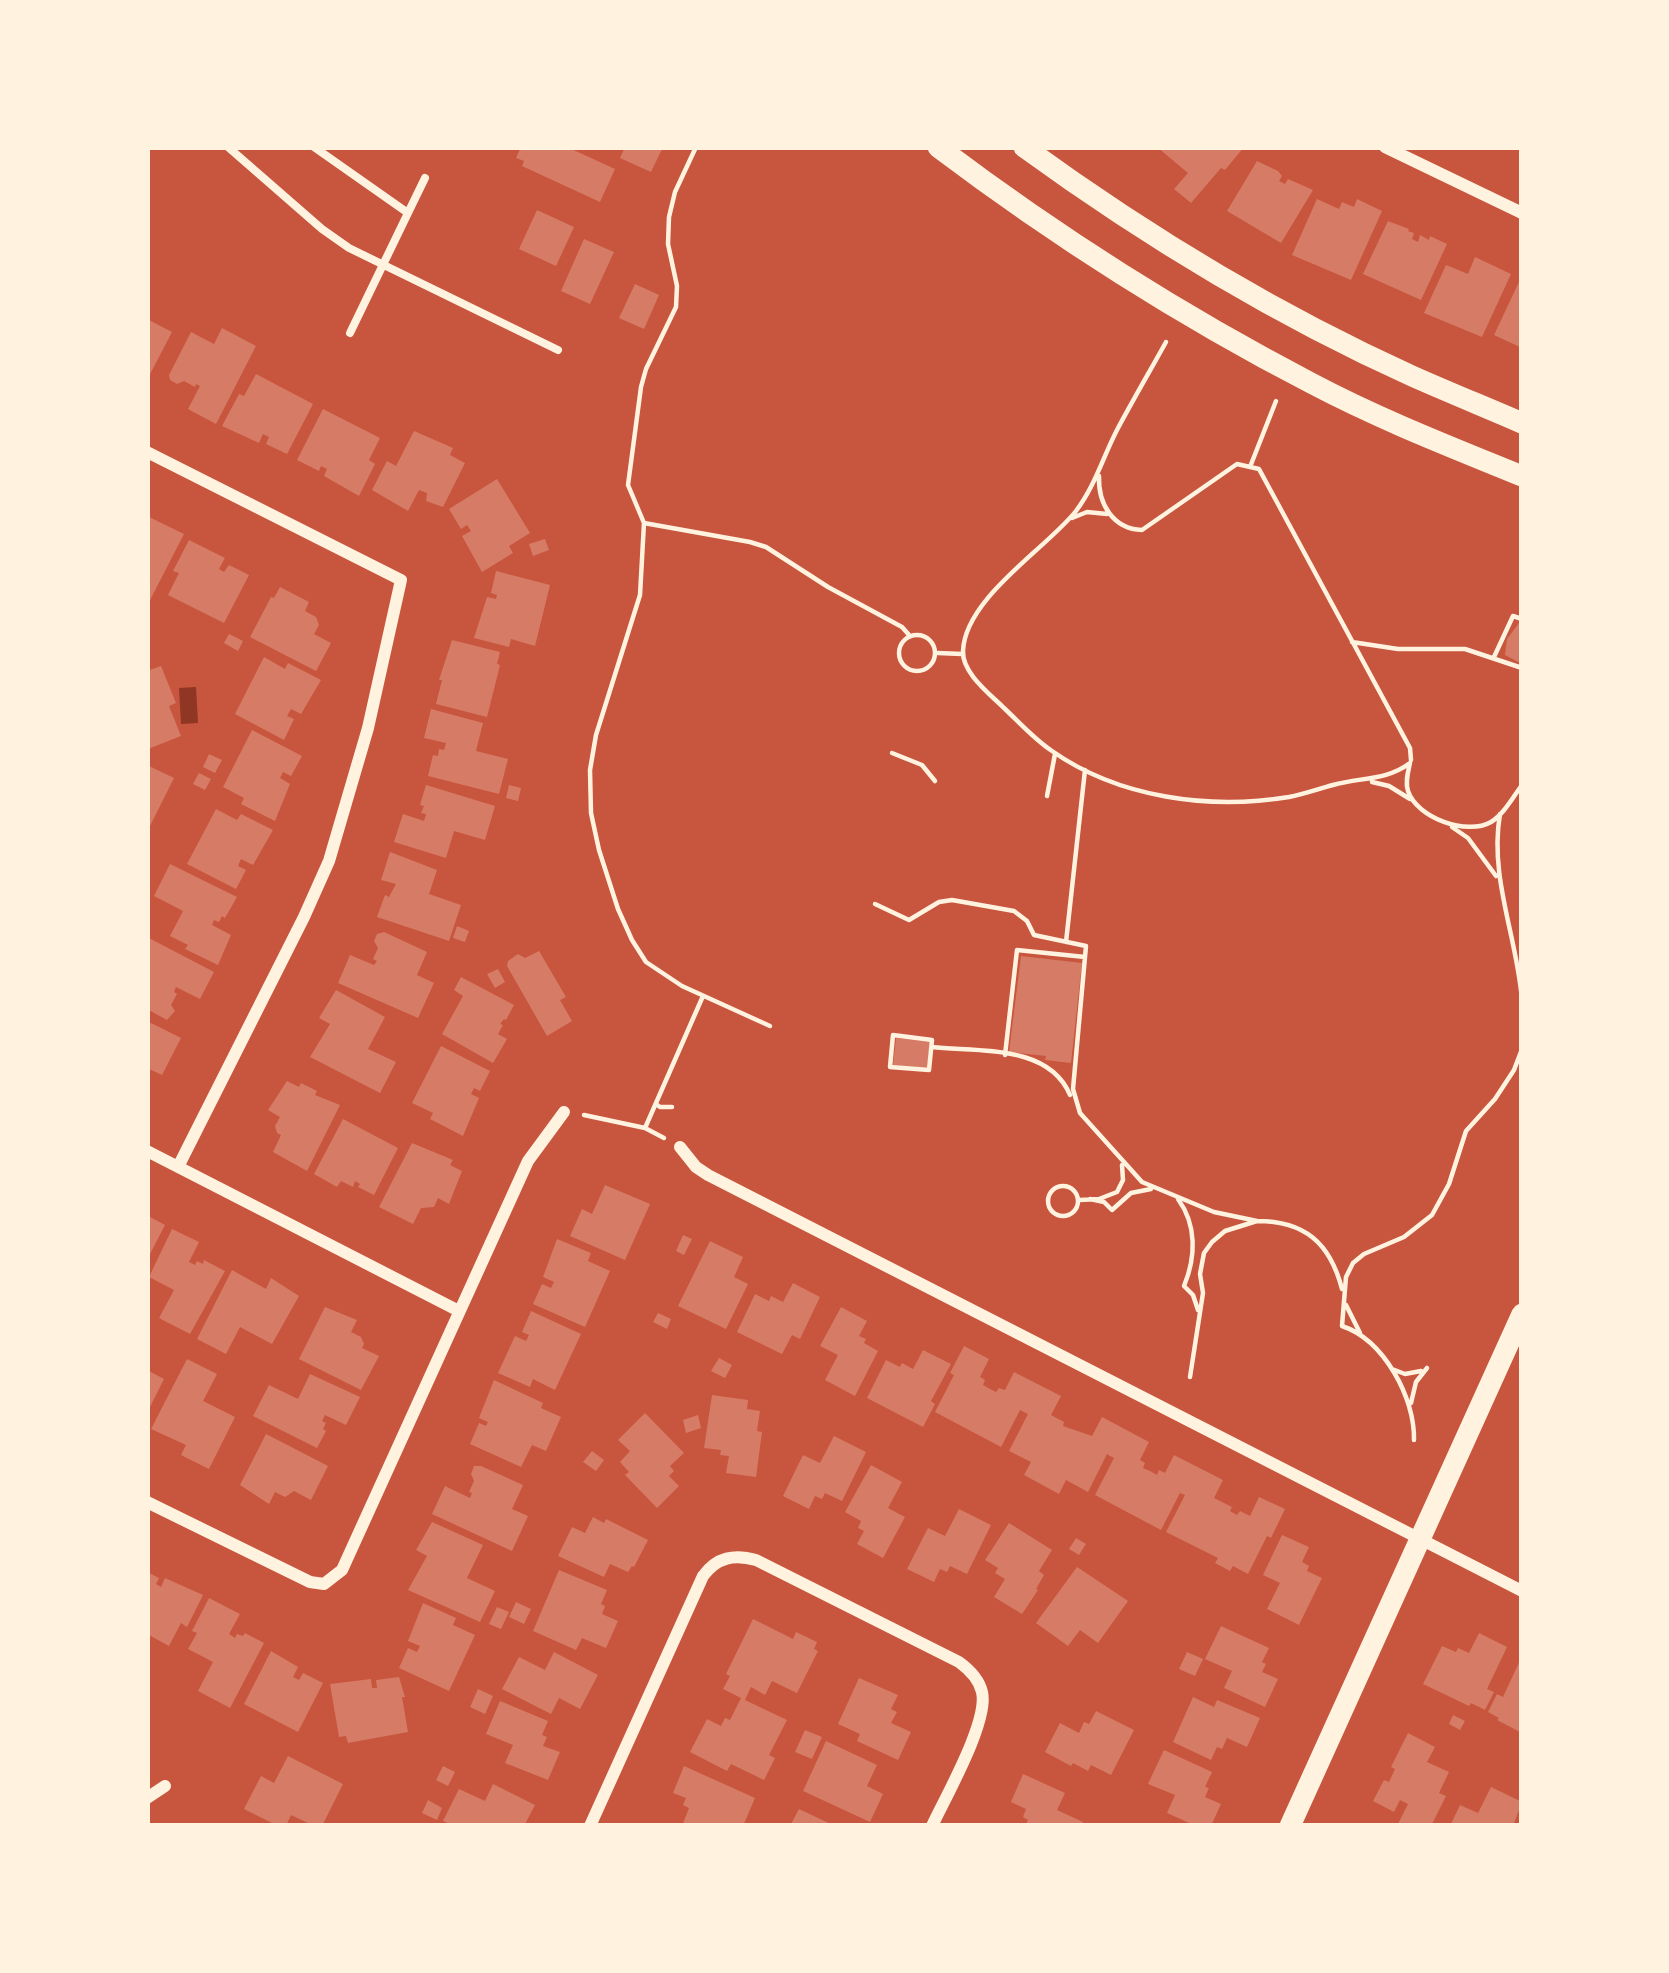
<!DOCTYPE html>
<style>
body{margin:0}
#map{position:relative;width:1669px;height:1973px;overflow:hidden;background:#c8553d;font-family:Montserrat,sans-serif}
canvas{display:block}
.frame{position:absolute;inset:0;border:150px solid #fff3e0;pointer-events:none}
</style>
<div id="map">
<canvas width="1669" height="1973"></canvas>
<div class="frame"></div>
</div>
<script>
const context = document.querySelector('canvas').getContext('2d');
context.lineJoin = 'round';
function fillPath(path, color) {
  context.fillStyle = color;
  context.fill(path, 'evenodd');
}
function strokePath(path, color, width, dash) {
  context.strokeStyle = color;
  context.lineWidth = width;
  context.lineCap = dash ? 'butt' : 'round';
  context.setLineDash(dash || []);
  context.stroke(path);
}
fillPath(new Path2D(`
 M 196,687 L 198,723 L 181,724 L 179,688 Z`), '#8f3625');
fillPath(new Path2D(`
 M 521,147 L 567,147 L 615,169 L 600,202 L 522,166 L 524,161 L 516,158 Z
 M 625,147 L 663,147 L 651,172 L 620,158 Z
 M 1157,147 L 1244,147 L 1225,170 L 1221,168 L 1191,203 L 1174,189 L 1188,173 Z
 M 1257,161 L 1278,171 L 1282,176 L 1279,181 L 1285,184 L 1288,179 L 1313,190 L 1281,243 L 1227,211 Z
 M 1317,199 L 1339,209 L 1342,202 L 1354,207 L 1357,199 L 1382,211 L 1351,280 L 1292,255 Z
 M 537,210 L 574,227 L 556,266 L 519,249 Z
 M 1388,221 L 1409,229 L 1408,231 L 1414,233 L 1412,239 L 1418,242 L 1420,235 L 1429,240 L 1430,236 L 1447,244 L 1421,300 L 1363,274 Z
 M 584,239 L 614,252 L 590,304 L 561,291 Z
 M 1475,257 L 1511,274 L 1482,337 L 1424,313 L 1446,265 L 1468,274 Z
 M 1519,282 L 1522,284 L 1522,348 L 1494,335 Z
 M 635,284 L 659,295 L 644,329 L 619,318 Z
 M 147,319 L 172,332 L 147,380 Z
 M 222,328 L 256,346 L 216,424 L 188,409 L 200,386 L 196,384 L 195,387 L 184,381 L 177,384 L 170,380 L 169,375 L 191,332 L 214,344 Z
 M 256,374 L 313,404 L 287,454 L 266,444 L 269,437 L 263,434 L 259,443 L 222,426 L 239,394 L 244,396 Z
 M 323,409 L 380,438 L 369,460 L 375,464 L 359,496 L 324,476 L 327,469 L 321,466 L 319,471 L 297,460 Z
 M 414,431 L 453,448 L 450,455 L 465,463 L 443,507 L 426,501 L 427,493 L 419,490 L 408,511 L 372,490 L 387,461 L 396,466 Z
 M 497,479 L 530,533 L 509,546 L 513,553 L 482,572 L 462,536 L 471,531 L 467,525 L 461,529 L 449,509 Z
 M 147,516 L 184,534 L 147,606 Z
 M 545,539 L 549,550 L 533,556 L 529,544 Z
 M 189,540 L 225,558 L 219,569 L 224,572 L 229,565 L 249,575 L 224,623 L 168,595 L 179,573 L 173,571 Z
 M 496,571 L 550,585 L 535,646 L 511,639 L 509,647 L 474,638 L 487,597 L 496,599 L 497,595 L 491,593 Z
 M 280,587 L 309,602 L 305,611 L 316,617 L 319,625 L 314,634 L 331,643 L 316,671 L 250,637 L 271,597 L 274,598 Z
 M 1519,623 L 1522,625 L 1522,664 L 1505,655 L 1507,639 Z
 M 229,634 L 243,641 L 238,651 L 224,643 Z
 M 452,640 L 500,652 L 497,664 L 500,665 L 487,717 L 436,704 L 442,680 L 439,680 Z
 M 264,657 L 285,669 L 288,663 L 321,680 L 301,714 L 291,709 L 287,716 L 294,719 L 284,740 L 235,714 Z
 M 161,666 L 176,703 L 169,706 L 181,736 L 148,749 L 147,671 Z
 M 431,709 L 483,723 L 476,751 L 508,759 L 499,794 L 428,776 L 433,755 L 438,756 L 439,749 L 444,750 L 446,743 L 424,738 Z
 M 252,730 L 302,756 L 291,776 L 283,772 L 280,778 L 290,784 L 275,821 L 241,804 L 244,798 L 223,787 Z
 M 209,754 L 222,760 L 215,773 L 203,767 Z
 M 147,765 L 174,778 L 147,832 Z
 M 199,773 L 211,779 L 205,790 L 193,784 Z
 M 426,785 L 495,806 L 485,840 L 454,831 L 446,858 L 394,842 L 403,814 L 424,821 L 426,814 L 421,813 L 424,806 L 420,805 Z
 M 509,785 L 521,788 L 518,801 L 506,798 Z
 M 216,809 L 237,820 L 241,814 L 273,830 L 253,865 L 241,859 L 238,866 L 246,870 L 236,889 L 187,864 Z
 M 390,852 L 437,870 L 429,894 L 461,905 L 449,941 L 377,917 L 385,895 L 389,897 L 396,884 L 381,880 Z
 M 170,864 L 237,897 L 225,918 L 222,916 L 219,922 L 214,920 L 212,925 L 231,935 L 218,965 L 185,949 L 188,945 L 170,936 L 183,911 L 154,896 Z
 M 457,926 L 469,931 L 465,942 L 453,938 Z
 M 384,932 L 427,952 L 417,975 L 434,983 L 418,1018 L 338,983 L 350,955 L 374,965 L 377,961 L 373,959 L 378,948 L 374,941 L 377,934 Z
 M 147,937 L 214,972 L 200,999 L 176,987 L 174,992 L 177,994 L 171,1005 L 175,1011 L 167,1020 L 147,1009 Z
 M 539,951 L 566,997 L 560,1000 L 572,1021 L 547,1036 L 507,966 L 508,961 L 518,954 L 525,958 Z
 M 1021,956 L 1082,963 L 1071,1063 L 1045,1060 L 1046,1056 L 1009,1052 Z
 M 498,969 L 505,982 L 495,988 L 487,974 Z
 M 461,977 L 514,1005 L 506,1020 L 504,1019 L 500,1024 L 503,1025 L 498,1034 L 507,1039 L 493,1063 L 442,1034 L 463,996 L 454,990 Z
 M 336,990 L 385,1017 L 368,1049 L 396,1062 L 380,1093 L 310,1057 L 330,1024 L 319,1018 Z
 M 151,1023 L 181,1038 L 162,1075 L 147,1068 L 147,1024 Z
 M 896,1038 L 930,1042 L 927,1068 L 893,1065 Z
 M 441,1046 L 490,1071 L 480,1091 L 474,1088 L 471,1094 L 479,1098 L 463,1136 L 430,1119 L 433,1113 L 412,1103 Z
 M 287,1081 L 299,1087 L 301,1083 L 317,1091 L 315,1095 L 340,1105 L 307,1171 L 273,1152 L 281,1135 L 277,1133 L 275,1126 L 280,1117 L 268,1110 Z
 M 343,1119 L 398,1148 L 374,1195 L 358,1187 L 360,1184 L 355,1181 L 353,1187 L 341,1181 L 337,1187 L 314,1174 Z
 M 412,1143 L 453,1160 L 450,1165 L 462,1171 L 449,1204 L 438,1198 L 434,1207 L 421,1208 L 413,1224 L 379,1207 Z
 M 605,1185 L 650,1204 L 625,1260 L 570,1236 L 582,1209 L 592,1214 Z
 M 150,1217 L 165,1225 L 147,1260 L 147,1218 Z
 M 172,1229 L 199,1242 L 189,1262 L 195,1265 L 197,1261 L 203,1264 L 204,1260 L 225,1271 L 190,1334 L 159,1318 L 174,1290 L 149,1277 Z
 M 683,1235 L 692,1239 L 684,1255 L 676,1251 Z
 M 557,1239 L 591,1253 L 588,1261 L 610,1271 L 585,1327 L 533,1304 L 542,1284 L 551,1288 L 554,1282 L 543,1277 Z
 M 710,1241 L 743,1257 L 734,1277 L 748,1284 L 726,1329 L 678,1306 Z
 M 232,1270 L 266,1289 L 271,1278 L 299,1296 L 272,1344 L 240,1327 L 226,1354 L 197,1339 Z
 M 793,1283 L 820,1297 L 800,1339 L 792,1335 L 782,1354 L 737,1332 L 755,1294 L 769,1301 L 771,1296 L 783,1302 Z
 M 325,1307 L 357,1320 L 351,1332 L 361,1337 L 364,1344 L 362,1348 L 379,1356 L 361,1390 L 299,1359 Z
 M 841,1307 L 867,1321 L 859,1336 L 866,1339 L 864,1343 L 878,1351 L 855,1396 L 825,1380 L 838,1355 L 820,1346 Z
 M 531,1311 L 581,1334 L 555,1390 L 533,1379 L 530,1387 L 498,1373 L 515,1336 L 526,1341 L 529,1335 L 522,1332 Z
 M 658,1313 L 671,1319 L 667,1329 L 653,1322 Z
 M 964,1346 L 989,1359 L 980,1377 L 985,1380 L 983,1385 L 990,1389 L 996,1392 L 999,1388 L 1005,1390 L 1014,1372 L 1061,1396 L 1051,1415 L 1064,1422 L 1063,1426 L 1092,1436 L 1102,1417 L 1149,1442 L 1140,1460 L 1145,1463 L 1143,1468 L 1150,1471 L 1157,1475 L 1159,1470 L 1165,1473 L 1174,1455 L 1223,1480 L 1214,1498 L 1232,1507 L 1230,1511 L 1237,1515 L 1240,1511 L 1250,1516 L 1259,1497 L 1285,1509 L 1271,1538 L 1267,1536 L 1248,1574 L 1233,1566 L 1230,1571 L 1215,1563 L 1218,1558 L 1166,1532 L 1185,1495 L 1180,1493 L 1161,1530 L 1095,1495 L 1114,1458 L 1110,1456 L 1107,1454 L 1088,1492 L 1066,1480 L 1059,1494 L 1024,1475 L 1031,1462 L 1009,1451 L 1028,1414 L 1020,1410 L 1001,1447 L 935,1412 L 954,1375 L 950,1373 Z
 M 923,1350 L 951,1364 L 931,1401 L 935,1404 L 923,1427 L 867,1398 L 886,1360 L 900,1367 L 902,1363 L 913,1369 Z
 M 719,1358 L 732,1365 L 725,1378 L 711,1371 Z
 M 187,1359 L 217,1374 L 203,1401 L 235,1417 L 209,1469 L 181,1455 L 186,1445 L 151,1429 Z
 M 147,1370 L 164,1379 L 147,1413 Z
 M 310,1374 L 360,1397 L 346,1425 L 325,1415 L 322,1421 L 326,1423 L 323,1429 L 326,1431 L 317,1448 L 253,1416 L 269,1385 L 298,1399 Z
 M 494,1380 L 543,1403 L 541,1408 L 561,1417 L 546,1451 L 532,1445 L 521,1467 L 470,1444 L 479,1423 L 486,1426 L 488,1422 L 479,1418 Z
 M 712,1395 L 748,1400 L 747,1409 L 760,1411 L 757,1431 L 762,1432 L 756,1477 L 726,1473 L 729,1456 L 720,1455 L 721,1450 L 704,1448 Z
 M 645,1413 L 684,1453 L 670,1466 L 674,1471 L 669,1476 L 679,1486 L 657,1508 L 625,1475 L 629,1472 L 620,1462 L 630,1451 L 618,1440 Z
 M 698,1415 L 701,1428 L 686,1433 L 683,1420 Z
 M 266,1434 L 328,1466 L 311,1500 L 294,1491 L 285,1497 L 275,1492 L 269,1504 L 240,1485 Z
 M 834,1436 L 866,1452 L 842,1501 L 825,1493 L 822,1499 L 815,1496 L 809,1509 L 783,1496 L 803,1455 L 820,1463 Z
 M 592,1451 L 604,1460 L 596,1471 L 583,1462 Z
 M 871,1465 L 902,1482 L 888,1508 L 905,1517 L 883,1558 L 857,1544 L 864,1531 L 858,1528 L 861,1521 L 845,1512 Z
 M 474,1466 L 481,1466 L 523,1485 L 512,1509 L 528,1516 L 512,1551 L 432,1514 L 445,1486 L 470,1498 L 472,1493 L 469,1492 L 474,1481 L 471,1474 Z
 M 959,1509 L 991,1525 L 967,1574 L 950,1566 L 947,1572 L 940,1569 L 934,1582 L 907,1569 L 928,1528 L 945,1536 Z
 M 593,1517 L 604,1523 L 606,1519 L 648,1540 L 634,1567 L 632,1566 L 628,1572 L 610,1564 L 604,1577 L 558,1556 L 572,1527 L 585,1533 Z
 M 432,1522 L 483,1545 L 467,1578 L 495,1591 L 480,1622 L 408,1590 L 427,1556 L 416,1550 Z
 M 1009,1523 L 1052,1550 L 1039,1571 L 1044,1575 L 1036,1589 L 1038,1590 L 1022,1614 L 994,1597 L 1005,1579 L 995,1573 L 998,1568 L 985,1560 Z
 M 1282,1535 L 1309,1547 L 1302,1562 L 1309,1566 L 1307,1571 L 1322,1578 L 1299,1625 L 1267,1609 L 1280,1583 L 1263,1575 Z
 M 1076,1538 L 1086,1544 L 1079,1555 L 1069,1549 Z
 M 1077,1567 L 1128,1601 L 1098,1643 L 1080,1630 L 1068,1646 L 1036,1623 Z
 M 559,1570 L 607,1590 L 601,1604 L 605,1606 L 602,1614 L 618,1621 L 606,1648 L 582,1638 L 576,1650 L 533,1631 Z
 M 147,1572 L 159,1578 L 156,1584 L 161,1587 L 165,1578 L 203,1595 L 187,1627 L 181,1623 L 169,1646 L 147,1634 Z
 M 209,1598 L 240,1614 L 229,1634 L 235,1638 L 237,1634 L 243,1636 L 245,1633 L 264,1643 L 230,1708 L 198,1691 L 213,1662 L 188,1649 L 197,1633 L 192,1631 Z
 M 516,1602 L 531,1609 L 524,1624 L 509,1617 Z
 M 423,1603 L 456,1618 L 453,1625 L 475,1635 L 449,1691 L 399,1668 L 408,1648 L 417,1652 L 420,1646 L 408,1641 Z
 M 497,1607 L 509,1612 L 501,1629 L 489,1624 Z
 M 753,1619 L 793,1639 L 796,1632 L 817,1642 L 814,1649 L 818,1651 L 797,1693 L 772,1681 L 765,1695 L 751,1687 L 745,1700 L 787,1720 L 769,1755 L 775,1758 L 764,1780 L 731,1764 L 727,1771 L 690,1752 L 707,1719 L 721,1726 L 725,1718 L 730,1720 L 741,1698 L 723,1689 L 730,1676 L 726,1674 Z
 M 1221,1626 L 1269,1648 L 1262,1662 L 1266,1664 L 1262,1672 L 1278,1679 L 1265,1707 L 1224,1688 L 1232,1671 L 1205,1659 Z
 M 1479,1633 L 1507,1647 L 1487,1689 L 1494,1692 L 1485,1710 L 1471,1703 L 1469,1706 L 1423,1684 L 1442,1646 L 1456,1652 L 1458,1648 L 1469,1653 Z
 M 271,1651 L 298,1667 L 293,1677 L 299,1680 L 303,1673 L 323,1683 L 298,1732 L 244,1704 Z
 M 554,1652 L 598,1675 L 580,1709 L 559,1698 L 551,1714 L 502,1689 L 519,1657 L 545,1670 Z
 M 1187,1652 L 1203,1659 L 1195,1676 L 1179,1669 Z
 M 1522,1656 L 1522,1733 L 1497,1720 L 1499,1718 L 1488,1712 L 1497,1694 L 1503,1697 Z
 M 399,1677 L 405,1697 L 402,1697 L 408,1732 L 348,1743 L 346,1736 L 339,1737 L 330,1684 L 371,1679 L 372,1688 L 377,1688 L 376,1680 Z
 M 859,1678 L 898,1695 L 891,1709 L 897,1712 L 891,1723 L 911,1732 L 898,1760 L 857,1741 L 860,1734 L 838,1724 Z
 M 478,1689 L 493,1696 L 485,1714 L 470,1707 Z
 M 1193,1697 L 1214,1707 L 1217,1700 L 1260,1718 L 1247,1747 L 1227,1738 L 1222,1749 L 1217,1747 L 1211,1760 L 1173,1742 Z
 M 500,1701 L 548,1721 L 542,1735 L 547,1737 L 543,1746 L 560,1752 L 548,1780 L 505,1763 L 513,1745 L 486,1734 Z
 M 1096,1711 L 1134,1730 L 1111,1775 L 1091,1765 L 1088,1771 L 1073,1763 L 1071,1766 L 1045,1752 L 1060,1723 L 1079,1733 L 1084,1722 L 1089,1724 Z
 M 1453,1715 L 1465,1721 L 1460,1730 L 1449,1724 Z
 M 805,1730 L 822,1737 L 812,1759 L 795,1752 Z
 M 1408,1733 L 1435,1747 L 1427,1762 L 1449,1772 L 1439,1793 L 1446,1796 L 1431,1826 L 1398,1824 L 1408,1804 L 1400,1800 L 1394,1812 L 1373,1801 L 1384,1780 L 1389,1782 L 1395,1769 L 1391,1767 Z
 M 826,1741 L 877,1765 L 867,1786 L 883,1794 L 870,1822 L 803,1791 Z
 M 1164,1750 L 1212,1772 L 1205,1787 L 1209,1788 L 1205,1797 L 1221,1804 L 1211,1826 L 1196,1826 L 1167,1813 L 1175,1795 L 1148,1784 Z
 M 288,1756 L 343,1784 L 322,1826 L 314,1826 L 291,1815 L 286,1826 L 278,1826 L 244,1809 L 261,1776 L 274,1783 Z
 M 443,1766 L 455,1772 L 448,1786 L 436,1780 Z
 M 684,1766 L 755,1798 L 743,1826 L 682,1826 L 689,1808 L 683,1805 L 686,1798 L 673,1793 Z
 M 1023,1774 L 1065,1793 L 1057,1810 L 1083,1822 L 1081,1826 L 1025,1826 L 1028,1820 L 1023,1817 L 1026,1809 L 1011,1802 Z
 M 493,1784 L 535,1805 L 524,1826 L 505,1824 L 455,1826 L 443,1821 L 459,1789 L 485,1801 Z
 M 1491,1787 L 1522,1802 L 1513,1826 L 1450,1826 L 1460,1805 L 1478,1813 Z
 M 428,1800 L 442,1808 L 437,1820 L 422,1813 Z
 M 799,1809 L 835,1826 L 790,1826 Z`), '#d67c66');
strokePath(new Path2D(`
 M 696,147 L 675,192 L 669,217 L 668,244 L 677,286 L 676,307 L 646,369 L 641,387 L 628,485 L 644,523 L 640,595 L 596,735 L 590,770 L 591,813 L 599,850 L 618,909 L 632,940 L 646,962 L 682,986 L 770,1026
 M 1166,342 C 1150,371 1133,400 1117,430 C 1103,457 1095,486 1076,511 C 1047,548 965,598 963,651 C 962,673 990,694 1004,708 C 1020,723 1034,739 1052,751 C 1119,798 1209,810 1289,797 C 1304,794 1318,789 1333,785 C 1361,777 1386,781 1410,763 C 1408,772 1405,782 1408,791 C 1417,818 1467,836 1491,822 C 1504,814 1513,797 1522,785
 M 1250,467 L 1276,401
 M 1099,476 C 1098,504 1113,529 1142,530 L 1237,464 L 1259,469 L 1410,748 L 1411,760
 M 1072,518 L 1087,512 L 1107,514
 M 644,523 L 750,542 L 766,547 L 828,587 L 902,627 L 910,636
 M899 653a18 18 0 1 1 36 0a18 18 0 1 1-36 0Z
 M 1352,642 L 1398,649 L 1465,649 L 1522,668
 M 938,653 L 962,654
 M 1494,657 L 1513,616 L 1522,619
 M 892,753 L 922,765 L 935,781
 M 1372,782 L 1389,786 L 1410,799
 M 1047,796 L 1055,754
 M 1500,814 C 1489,877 1517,937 1522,1000
 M 1452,827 L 1468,838 L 1496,876
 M 875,904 L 909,920 L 939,902 L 952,900 L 1014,911 L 1027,921 L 1034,935 L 1086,946 L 1073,1089 L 1080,1113 L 1142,1182 L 1214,1212 L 1257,1221 L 1225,1231 L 1212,1242 L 1204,1253 L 1200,1274 L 1203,1293 L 1190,1377
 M 1066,942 L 1085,770
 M 893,1035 L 932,1040 L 929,1070 L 890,1067 Z
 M 932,1047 C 978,1052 1049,1044 1070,1095
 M 1005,1055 L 1017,950 L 1085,957
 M 656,1104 L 660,1107 L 672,1107
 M 584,1115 L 645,1128 L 664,1138
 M 645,1128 L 703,996
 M1048 1201a15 15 0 1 1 30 0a15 15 0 1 1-30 0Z
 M 1090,1199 L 1104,1202 L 1112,1210 L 1131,1193 L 1151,1189
 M 1178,1199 C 1197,1225 1196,1257 1184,1286 L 1193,1295 L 1198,1310
 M 1080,1200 L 1099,1199 L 1117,1192 L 1123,1180 L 1122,1165
 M 1257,1221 C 1305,1221 1330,1243 1342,1289
 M 1346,1305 L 1360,1333
 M 1392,1369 L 1405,1374 L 1421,1371
 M 1411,1403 L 1416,1382 L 1427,1368
 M 1414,1440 C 1415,1398 1384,1340 1342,1326 L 1346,1277 L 1353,1263 L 1364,1254 L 1404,1237 L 1432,1215 L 1449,1184 L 1466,1131 L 1495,1099 L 1514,1070 L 1522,1049`), '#fff3e0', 4.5);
strokePath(new Path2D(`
 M 228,147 L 322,229 L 349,248 L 558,350
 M 314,147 L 408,213 L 350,333
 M 408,213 L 425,178`), '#fff3e0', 8);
strokePath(new Path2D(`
 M 1385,147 L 1522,213
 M 147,452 L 401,580 L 368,728 L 329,861 L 304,917 L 178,1167
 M 680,1147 L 696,1167 L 708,1175 L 1522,1591
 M 147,1151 L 459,1311
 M 147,1502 L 310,1582 L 324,1584 L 342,1570 L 528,1161 L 564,1112
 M 147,1798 L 165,1786
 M 590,1826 L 703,1576 C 717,1557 734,1554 756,1560 L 959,1662 C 970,1670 979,1679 982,1692 C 989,1721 946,1796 932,1826`), '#fff3e0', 12);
strokePath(new Path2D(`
 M 938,147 C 1056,236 1180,315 1311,383 C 1379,419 1451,447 1522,476
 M 1024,147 C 1145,235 1275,314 1412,376 C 1448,392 1485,407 1522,423
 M 1290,1826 L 1522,1314`), '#fff3e0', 21);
</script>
